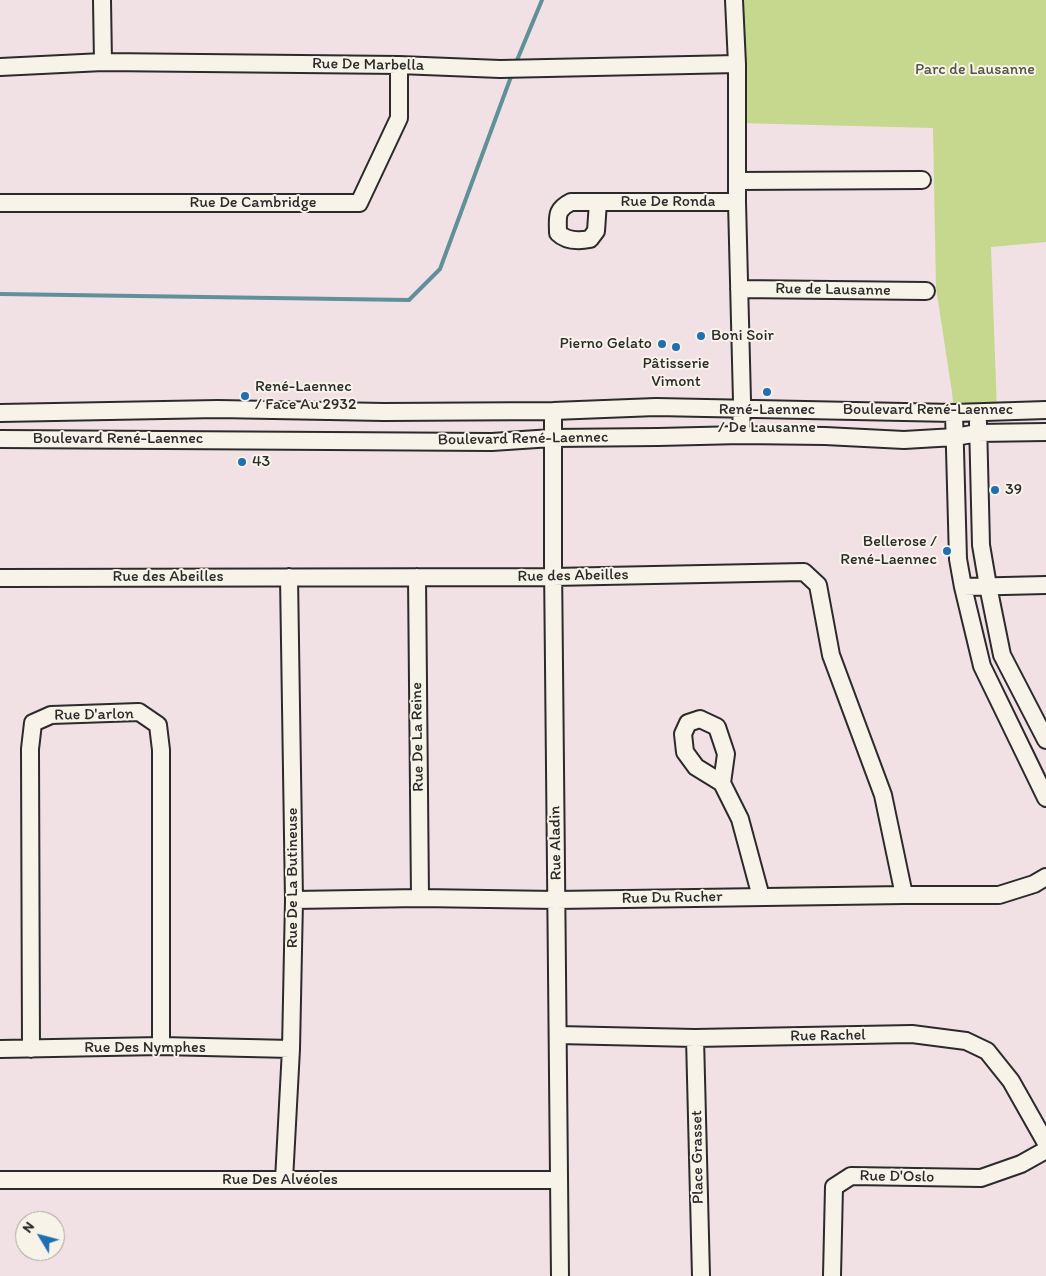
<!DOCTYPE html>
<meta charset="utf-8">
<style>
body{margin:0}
#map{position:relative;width:1046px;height:1276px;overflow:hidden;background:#f1e1e5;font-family:Itim,sans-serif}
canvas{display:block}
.north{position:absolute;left:15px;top:1211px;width:50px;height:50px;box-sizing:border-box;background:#f7f3e8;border:1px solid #a5a39c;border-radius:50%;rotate:307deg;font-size:14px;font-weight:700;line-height:20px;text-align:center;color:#2b2b2b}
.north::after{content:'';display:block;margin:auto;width:18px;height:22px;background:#1f6fb2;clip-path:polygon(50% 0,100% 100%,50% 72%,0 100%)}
</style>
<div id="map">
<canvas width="1046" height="1276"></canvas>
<div class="north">N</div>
</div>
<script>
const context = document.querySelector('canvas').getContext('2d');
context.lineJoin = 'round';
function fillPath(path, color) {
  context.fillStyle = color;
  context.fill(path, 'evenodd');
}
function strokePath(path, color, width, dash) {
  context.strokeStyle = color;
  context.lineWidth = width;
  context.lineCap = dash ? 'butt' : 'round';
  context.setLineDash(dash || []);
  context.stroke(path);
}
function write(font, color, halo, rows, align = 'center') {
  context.font = font + ' Itim,sans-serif';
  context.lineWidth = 4;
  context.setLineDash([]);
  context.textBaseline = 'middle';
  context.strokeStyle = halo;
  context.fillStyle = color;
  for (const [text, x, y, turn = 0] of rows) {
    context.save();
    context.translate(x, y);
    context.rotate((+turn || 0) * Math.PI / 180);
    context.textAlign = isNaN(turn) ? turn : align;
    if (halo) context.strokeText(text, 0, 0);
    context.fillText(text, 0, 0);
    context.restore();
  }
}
fillPath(new Path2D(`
 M 734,0 L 1046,0 L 1046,242 L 991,247 L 997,412 L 954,413 L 952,392 L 936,288 L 933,128 L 737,123 Z`), '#c6d88d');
strokePath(new Path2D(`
 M 515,65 L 542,0
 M 0,294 L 409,300 L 440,269 L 512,74`), '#619198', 4);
const minor = new Path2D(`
 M 102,0 L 103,62
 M 734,0 L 737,64 L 737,202 L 742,401 L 741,435
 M 0,67 L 103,62 L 399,65 L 500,69 L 737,64
 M 737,181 L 922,180
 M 598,202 L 596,231 L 590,239 C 579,241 566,241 558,233 C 558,217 555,210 571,202 L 737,202
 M 0,203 L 359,203 L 399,118 L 399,65
 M 739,289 L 926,291
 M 553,411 L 553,563 L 560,1276
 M 0,413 L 218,409 L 384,412 L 553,411 L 656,407 L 954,413 L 1046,410
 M 954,413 L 958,559 L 963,587 L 982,666 L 1046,798
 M 978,422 L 981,545 L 988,586 L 1002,655 L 1046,740
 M 0,439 L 492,442 L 552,438 L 658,437 L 741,435 L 825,436 L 904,440 L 955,437 L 978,433 L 1046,432
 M 417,577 L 420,898
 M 0,578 L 553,577 L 804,572 L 818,585 L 831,655 L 883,795 L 904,895
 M 963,587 L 1046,585
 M 722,783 L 696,767 L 685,752 L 683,734 L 688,723 L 700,719 L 717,727 L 726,754 L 722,783 L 740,819 L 761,897
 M 294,900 L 420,898 L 556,900 L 904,895 L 999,895 L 1034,884 L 1046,877
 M 558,1035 L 695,1038 L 912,1034 L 966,1041 L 987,1051 L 1011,1081 L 1046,1143
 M 695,1038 L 701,1276
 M 0,1049 L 161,1046 L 291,1049
 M 31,1049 L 30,749 L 33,723 L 51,715 L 139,712 L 158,725 L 161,750 L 161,1046
 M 0,1180 L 559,1180
 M 284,1180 L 291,1049 L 294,900 L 289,577
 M 832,1276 L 834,1187 L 851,1176 L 981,1178 L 1021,1164 L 1046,1150`);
strokePath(minor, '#2b2b2b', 20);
strokePath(minor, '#f7f3e8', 16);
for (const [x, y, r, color] of [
 [701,336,5,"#1f6fb2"],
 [662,344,5,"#1f6fb2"],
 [676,347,5,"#1f6fb2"],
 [767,392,5,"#1f6fb2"],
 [245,396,5,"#1f6fb2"],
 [242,462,5,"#1f6fb2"],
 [995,490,5,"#1f6fb2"],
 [947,551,5,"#1f6fb2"]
]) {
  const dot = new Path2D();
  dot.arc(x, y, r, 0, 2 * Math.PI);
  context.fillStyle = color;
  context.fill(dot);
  strokePath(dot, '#f7f3e8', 2);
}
write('16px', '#2b2b2b', '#f7f3e8', [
 ["Rue De Marbella",368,65,1],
 ["Rue De Ronda",668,202],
 ["Rue De Cambridge",253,203],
 ["Rue de Lausanne",833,290,1],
 ["Boulevard René-Laennec",928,410],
 ["Boulevard René-Laennec",118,439],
 ["Boulevard René-Laennec",523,439,-1],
 ["Rue des Abeilles",573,576,-1],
 ["Rue des Abeilles",168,577],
 ["Rue D'arlon",94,715,-1],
 ["Rue De La Reine",418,737,-91],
 ["Rue Aladin",556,843,-91],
 ["Rue De La Butineuse",293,878,-90],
 ["Rue Du Rucher",672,898,-1],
 ["Rue Rachel",828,1036,-1],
 ["Rue Des Nymphes",145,1048],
 ["Place Grasset",698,1157,-91],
 ["Rue D'Oslo",897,1177,1],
 ["Rue Des Alvéoles",280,1180]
]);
write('16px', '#525644', '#f7f3e8', [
 ["Parc de Lausanne",975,70]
]);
write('16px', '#2b2b2b', '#f7f3e8', [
 ["Boni Soir",711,336],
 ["Pierno Gelato",652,344,"right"],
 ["Pâtisserie",676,364,"center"],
 ["Vimont",676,382,"center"],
 ["René-Laennec",255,387],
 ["/ Face Au 2932",255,405],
 ["René-Laennec",767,410,"center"],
 ["/ De Lausanne",767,428,"center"],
 ["43",252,462],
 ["39",1005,490],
 ["Bellerose /",937,542,"right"],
 ["René-Laennec",937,560,"right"]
], 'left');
</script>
